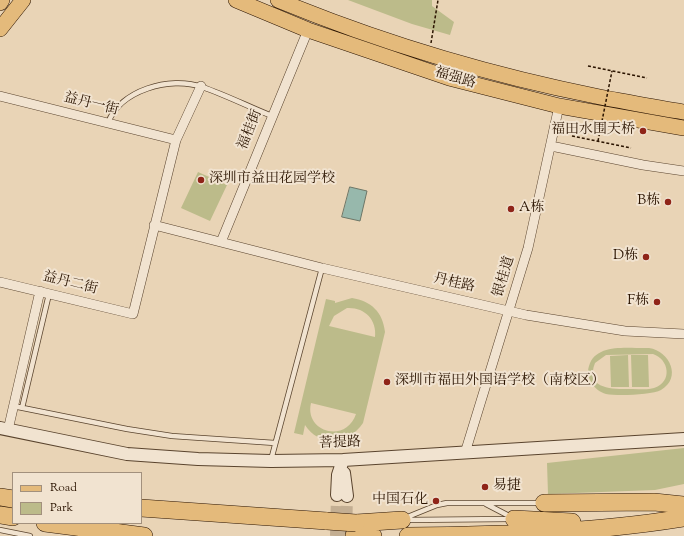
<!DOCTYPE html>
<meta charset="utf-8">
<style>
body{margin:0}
#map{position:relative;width:684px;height:536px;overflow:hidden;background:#e9d4b6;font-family:"Sorts Mill Goudy",serif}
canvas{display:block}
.legend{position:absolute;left:12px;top:472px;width:130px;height:52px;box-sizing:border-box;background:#f1e3d0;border:1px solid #a2907d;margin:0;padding:5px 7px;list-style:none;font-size:12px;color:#2b1400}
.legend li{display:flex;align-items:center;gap:8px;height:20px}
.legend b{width:20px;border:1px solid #a2907d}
</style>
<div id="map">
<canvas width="684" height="536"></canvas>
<ul class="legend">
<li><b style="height:5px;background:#e4ba7b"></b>Road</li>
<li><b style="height:11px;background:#bcbb8a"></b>Park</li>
</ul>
</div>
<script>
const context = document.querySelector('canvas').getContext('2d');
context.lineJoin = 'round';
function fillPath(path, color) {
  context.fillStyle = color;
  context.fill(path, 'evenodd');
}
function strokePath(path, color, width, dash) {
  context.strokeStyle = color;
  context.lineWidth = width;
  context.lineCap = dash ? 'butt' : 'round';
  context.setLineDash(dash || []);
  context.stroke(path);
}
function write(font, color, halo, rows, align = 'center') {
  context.font = font + ' "Sorts Mill Goudy","Noto Serif SC",serif';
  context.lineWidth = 4;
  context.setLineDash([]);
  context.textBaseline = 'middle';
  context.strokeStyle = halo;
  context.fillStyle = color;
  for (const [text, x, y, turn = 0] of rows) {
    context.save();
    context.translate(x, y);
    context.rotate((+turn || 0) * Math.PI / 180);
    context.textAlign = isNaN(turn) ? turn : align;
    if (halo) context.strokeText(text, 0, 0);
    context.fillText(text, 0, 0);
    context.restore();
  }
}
fillPath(new Path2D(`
 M 348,0 L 432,0 L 432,6 L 454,22 L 450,35 L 412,24 Z
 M 198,172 L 227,185 L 210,221 L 181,208 Z
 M 352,298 C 371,301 383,312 385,332 L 363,423 C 349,444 320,448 305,425 L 303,435 L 294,433 L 326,299 L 335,301 L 335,303 ZM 347,308 C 364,307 377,319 375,337 L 329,326 L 334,316 ZM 311,403 L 356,414 C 346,444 304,432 311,403 Z
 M 649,348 C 670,351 682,378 661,390 C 652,395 617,396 606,394 C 600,392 595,389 592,383 C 588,378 587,372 589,366 C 596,342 631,349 649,348 ZM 653,354 C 669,359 673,382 654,388 C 648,390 640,389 633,389 C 616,389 584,391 595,363 L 606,355 Z
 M 628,355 L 629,387 L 611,387 L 610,356 Z
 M 631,355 L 648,355 L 649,387 L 632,387 Z
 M 684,448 L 684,484 L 655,490 L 548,494 L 547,463 Z`), '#bcbb8a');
const water = new Path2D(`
 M 350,187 L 367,191 L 360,221 L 342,217 Z`);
fillPath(water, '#97b8ac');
strokePath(water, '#6c7667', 1);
strokePath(new Path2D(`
 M 336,536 L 337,495
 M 346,536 L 347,496`), '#c3ae92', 12, [12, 6]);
const service = new Path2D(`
 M 108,123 C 120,90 170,76 202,87 C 226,95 249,107 272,116
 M 13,406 L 127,429 L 172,436 L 275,443
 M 22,408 L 49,294
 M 271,460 L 322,268
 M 486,504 L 511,517
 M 405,518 L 437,505 L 447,503 L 541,503
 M 405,520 L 510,519
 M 0,530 L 30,536`);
const minor = new Path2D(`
 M 0,96 L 176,140
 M 551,146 L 643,165 L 684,171
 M 154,225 L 322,268 L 526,315 L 625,331 L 684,334
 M 221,242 L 308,30
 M 0,282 L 133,314 L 176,140 L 201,86
 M 8,430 L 40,291
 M 465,453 L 528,248 L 559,106`);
const tertiary = new Path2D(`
 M 0,428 L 127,454 L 198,459 L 271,461 L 343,460 L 684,439
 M 344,473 L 347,496
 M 337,495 L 338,475 L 343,460`);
const primary = new Path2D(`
 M 236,0 L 308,30 L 449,78 L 559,106 L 684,128
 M 278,0 C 382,43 490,75 600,97 C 628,102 656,108 684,112
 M 0,3 L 2,0
 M 0,29 L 23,0`);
const motorway = new Path2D(`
 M 0,497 L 13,499
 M 544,503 L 654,502 L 684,505
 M 141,508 L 327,521
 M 0,515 L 13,517
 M 514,519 L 572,522
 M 45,523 L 144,536
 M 356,523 L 402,520
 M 354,535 L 373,536
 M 408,536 C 500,535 592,533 684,518`);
strokePath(service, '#5a442e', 6);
strokePath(minor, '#5a442e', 10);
strokePath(tertiary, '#5a442e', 14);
strokePath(primary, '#2b1400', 16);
strokePath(motorway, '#2b1400', 18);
strokePath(new Path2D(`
 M 431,43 L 438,0
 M 588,66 L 647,78
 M 572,136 L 631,148`), '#2b1400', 1.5, [3, 2]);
strokePath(service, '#f1e3d0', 4.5);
strokePath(minor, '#f1e3d0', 9);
strokePath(tertiary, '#f1e3d0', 12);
strokePath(primary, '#e4ba7b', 15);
strokePath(motorway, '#e4ba7b', 17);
const motorwayBridge = new Path2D(`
 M 327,521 L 356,523`);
strokePath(motorwayBridge, '#2b1400', 18, []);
strokePath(new Path2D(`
 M 598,141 L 612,71`), '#2b1400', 1.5, [3, 2]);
strokePath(motorwayBridge, '#e4ba7b', 17);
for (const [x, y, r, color] of [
 [643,131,4,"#8f2418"],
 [201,180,4,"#8f2418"],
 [668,202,4,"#8f2418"],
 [511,209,4,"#8f2418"],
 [646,257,4,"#8f2418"],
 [657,302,4,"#8f2418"],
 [387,382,4,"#8f2418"],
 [485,487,4,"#8f2418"],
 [436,501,4,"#8f2418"]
]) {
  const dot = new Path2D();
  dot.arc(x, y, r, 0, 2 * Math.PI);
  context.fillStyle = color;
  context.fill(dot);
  strokePath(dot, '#f1e3d0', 1.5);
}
write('14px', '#2b1400', '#f1e3d0', [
 ["福强路",455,79,17],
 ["益丹一街",91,105,14],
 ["福桂街",251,130,-68],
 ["银桂道",505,277,-73],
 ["益丹二街",70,284,14],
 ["丹桂路",454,284,13],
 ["菩提路",340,444,-2]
]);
write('14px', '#2b1400', '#f1e3d0', [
 ["福田水围天桥",635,131],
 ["深圳市益田花园学校",209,180,"left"],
 ["B栋",660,202],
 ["A栋",519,209,"left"],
 ["D栋",638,257],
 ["F栋",649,302],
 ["深圳市福田外国语学校（南校区）",395,382,"left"],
 ["易捷",493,487,"left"],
 ["中国石化",428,501]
], 'right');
</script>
